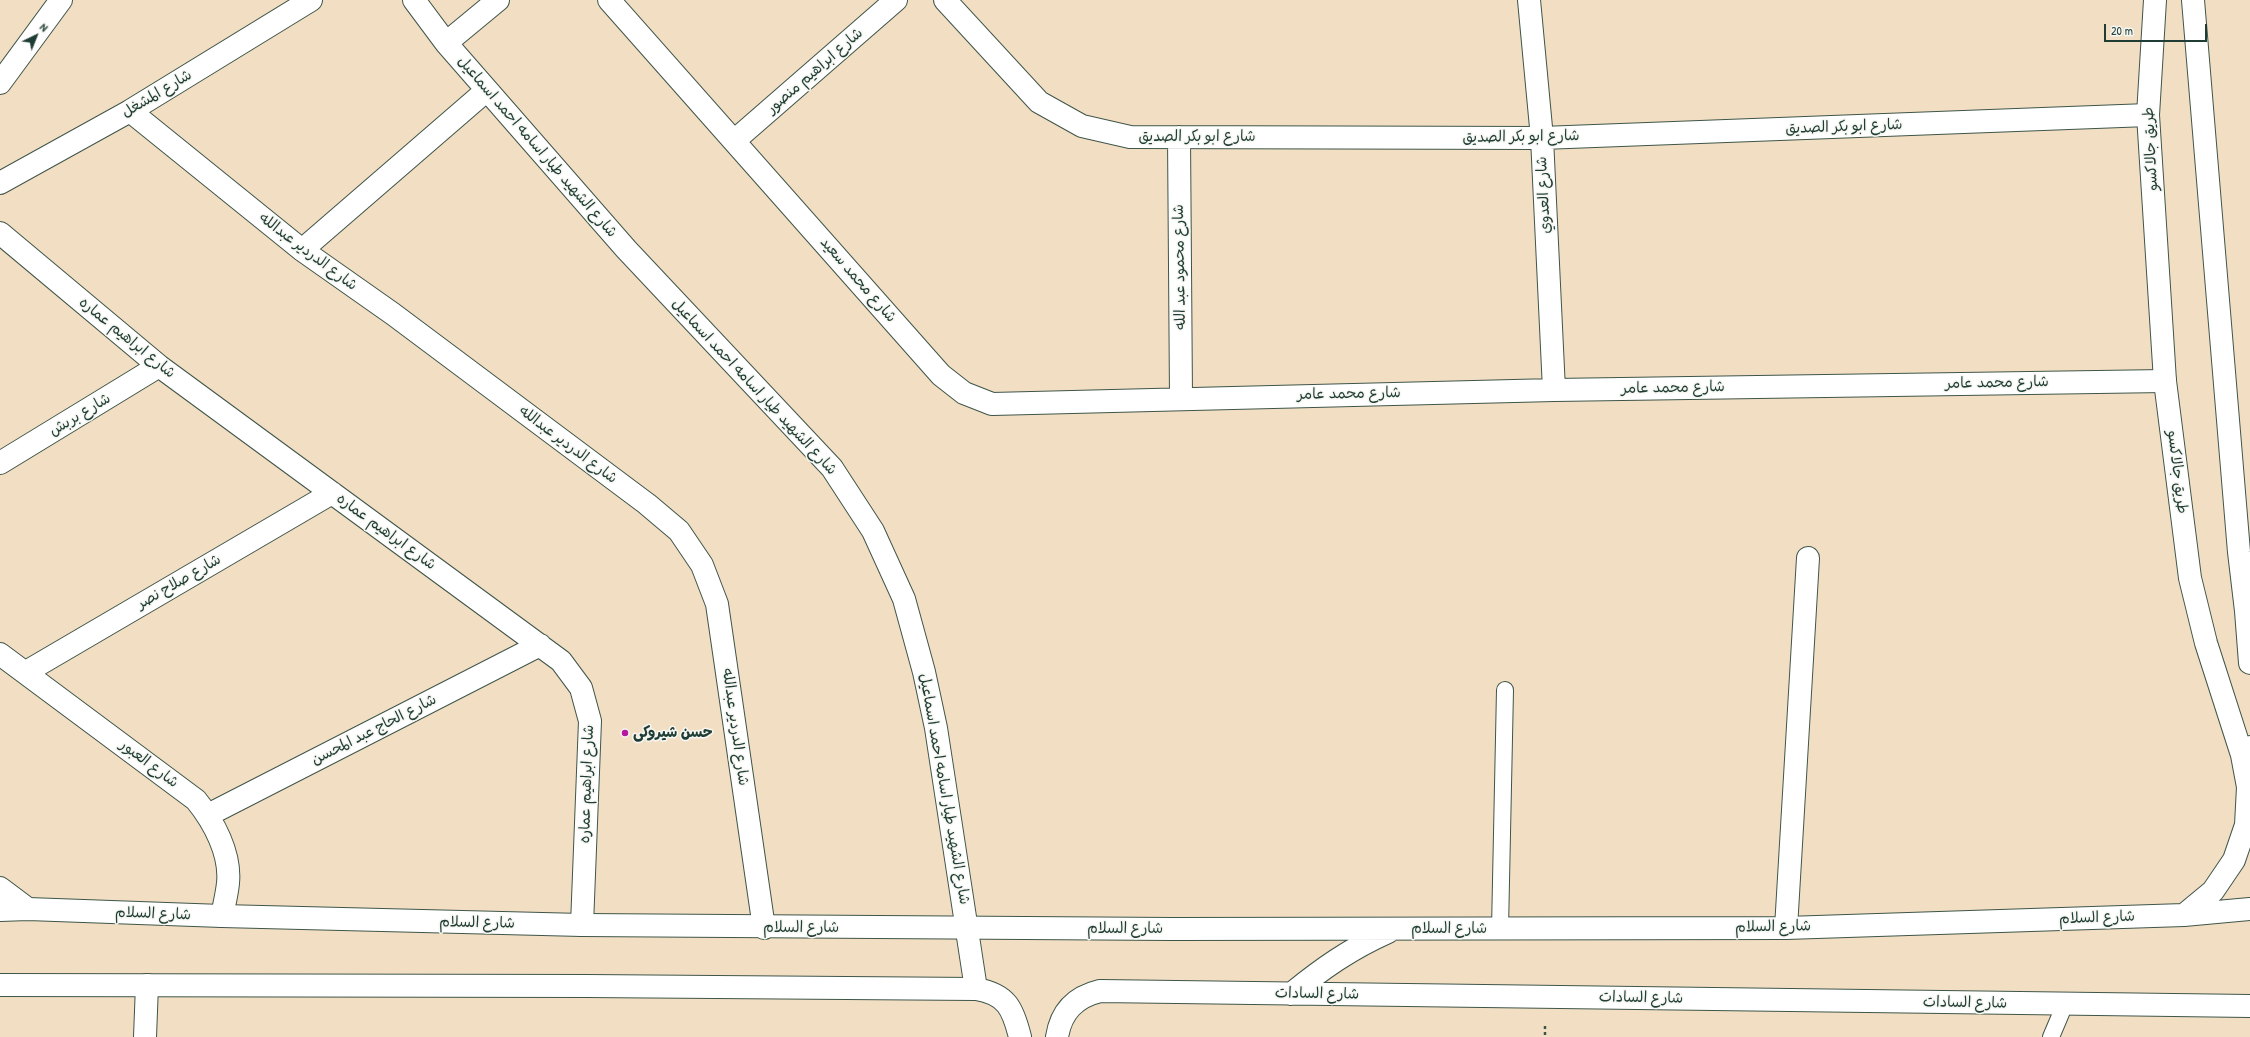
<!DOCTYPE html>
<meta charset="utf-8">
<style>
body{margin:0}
#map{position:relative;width:2250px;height:1037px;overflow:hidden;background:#f2dfc3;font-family:"Patrick Hand",sans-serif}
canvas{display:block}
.north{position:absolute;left:16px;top:16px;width:40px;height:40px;-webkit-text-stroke:3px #f6f6f2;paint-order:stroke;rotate:43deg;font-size:11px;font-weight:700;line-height:16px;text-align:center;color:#1f3d34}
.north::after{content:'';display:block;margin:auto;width:14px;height:18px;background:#1f3d34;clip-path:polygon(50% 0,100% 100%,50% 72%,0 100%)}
.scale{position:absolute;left:2104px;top:24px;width:103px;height:18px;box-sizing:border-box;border:2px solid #1f3d34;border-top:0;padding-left:5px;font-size:12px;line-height:14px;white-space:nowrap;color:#1f3d34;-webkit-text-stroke:3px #f6f6f2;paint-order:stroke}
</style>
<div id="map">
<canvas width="2250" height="1037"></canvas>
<div class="north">N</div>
<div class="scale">20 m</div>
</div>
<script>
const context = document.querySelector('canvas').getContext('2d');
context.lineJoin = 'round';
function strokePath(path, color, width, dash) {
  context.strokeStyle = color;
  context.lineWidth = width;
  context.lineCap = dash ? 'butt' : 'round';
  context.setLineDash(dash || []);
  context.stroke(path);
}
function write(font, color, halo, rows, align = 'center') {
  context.font = font + ' "Patrick Hand","Playpen Sans Arabic",sans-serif';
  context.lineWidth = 3;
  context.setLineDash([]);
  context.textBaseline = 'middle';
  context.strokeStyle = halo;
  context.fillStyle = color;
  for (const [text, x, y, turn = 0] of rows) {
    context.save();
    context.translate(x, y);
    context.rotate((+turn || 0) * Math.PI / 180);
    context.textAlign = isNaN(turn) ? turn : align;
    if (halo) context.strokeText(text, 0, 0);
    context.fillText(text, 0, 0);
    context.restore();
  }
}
const service = new Path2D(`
 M 1500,929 L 1505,690
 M 2051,1037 L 2065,1004`);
const minor = new Path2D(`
 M 414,0 L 446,43 L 626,249 L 832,468 L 873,531 L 904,599 L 924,672 L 936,728 L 976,989
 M 609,0 L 941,375 L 964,393 L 992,404 L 1554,390 L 2165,381
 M 945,0 L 1039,102 L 1082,126 L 1130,137 L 1542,138 L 2148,115
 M 1529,0 L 1542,138 L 1554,390
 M 446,43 L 498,0
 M 0,83 L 61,0
 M 130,111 L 302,250 L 393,314 L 647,504 L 679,531 L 702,565 L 717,604 L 764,928
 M 1179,137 L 1181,397
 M 734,141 L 896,0
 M 0,183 L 130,111 L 311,0
 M 0,233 L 159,366 L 561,661 L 581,688 L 590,721 L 582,925
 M 302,250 L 487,90
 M 0,463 L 159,366
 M 0,654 L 196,800 C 214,822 231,854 228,883 C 227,894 224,905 222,916
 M 26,672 L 332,493
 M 208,815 L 540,645
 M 0,888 L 28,909
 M 1786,928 L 1808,558
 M 145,1037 L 147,985`);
const tertiary = new Path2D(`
 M 2155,0 L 2148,115 L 2165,381 L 2190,578 L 2206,643 L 2242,755 L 2248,787 L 2246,825 L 2234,860 L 2213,891 L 2184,915
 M 0,910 L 28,909 L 222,916 L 582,925 L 1172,929 L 1786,928 L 2184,915 L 2250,909
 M 0,985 L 586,986 L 976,989 C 1007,994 1013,1009 1020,1037
 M 1291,994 C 1323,968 1350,949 1388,932
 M 1057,1037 C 1061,1012 1075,997 1100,991 L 2250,1006`);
const motorway = new Path2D(`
 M 2193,0 L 2239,552 L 2246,611 L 2250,663
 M 2248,787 L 2250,747`);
strokePath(service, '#3f5549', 18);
strokePath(minor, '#3f5549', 24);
strokePath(tertiary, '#3f5549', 24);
strokePath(motorway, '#3f5549', 24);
strokePath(new Path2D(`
 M 1545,1026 L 1545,1037`), '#3f5549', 2.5, [3, 3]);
strokePath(service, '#fff', 16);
strokePath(minor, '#fff', 22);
strokePath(tertiary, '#fff', 22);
strokePath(motorway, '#fff', 22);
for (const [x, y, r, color] of [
 [625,733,4,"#b5179e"]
]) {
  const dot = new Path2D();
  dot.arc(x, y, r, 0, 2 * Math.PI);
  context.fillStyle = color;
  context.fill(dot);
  strokePath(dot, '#f6f6f2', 1.5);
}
write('15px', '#1f3d34', '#f6f6f2', [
 ["شارع ابراهيم منصور",815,71,-41],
 ["شارع المشغل",157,94,-31],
 ["شارع ابو بكر الصديق",1844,127,-2],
 ["شارع ابو بكر الصديق",1197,137],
 ["شارع ابو بكر الصديق",1521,137,-1],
 ["شارع الشهيد طيار اسامه احمد اسماعيل",537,147,49],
 ["طريق جالاكسو",2151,149,-93],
 ["شارع العدوي",1544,195,-93],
 ["شارع الدردير عبدالله",308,252,37],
 ["شارع محمود عبد الله",1180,267,-91],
 ["شارع محمد سعيد",858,280,49],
 ["شارع ابراهيم عماره",127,338,39],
 ["شارع محمد عامر",1997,383,-1],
 ["شارع الشهيد طيار اسامه احمد اسماعيل",754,387,47],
 ["شارع محمد عامر",1673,388,-1],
 ["شارع محمد عامر",1349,394,-1],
 ["شارع بربش",80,415,-31],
 ["شارع الدردير عبدالله",568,445,37],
 ["طريق جالاكسو",2177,472,83],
 ["شارع ابراهيم عماره",386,532,36],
 ["شارع صلاح نصر",179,582,-30],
 ["شارع الدردير عبدالله",735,727,82],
 ["شارع الحاج عبد المحسن",374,730,-27],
 ["شارع العبور",149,764,37],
 ["شارع ابراهيم عماره",587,784,-88],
 ["شارع الشهيد طيار اسامه احمد اسماعيل",944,789,80],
 ["شارع السلام",153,914,2],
 ["شارع السلام",2097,918,-2],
 ["شارع السلام",477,923,1],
 ["شارع السلام",1773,927,-1],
 ["شارع السلام",801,928],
 ["شارع السلام",1125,929],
 ["شارع السلام",1449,929],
 ["شارع السادات",1317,994,1],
 ["شارع السادات",1641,998,1],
 ["شارع السادات",1965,1003,1]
]);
write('bold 15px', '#1f3d34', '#f6f6f2', [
 ["حسن شيروكى",633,733]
], 'left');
</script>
